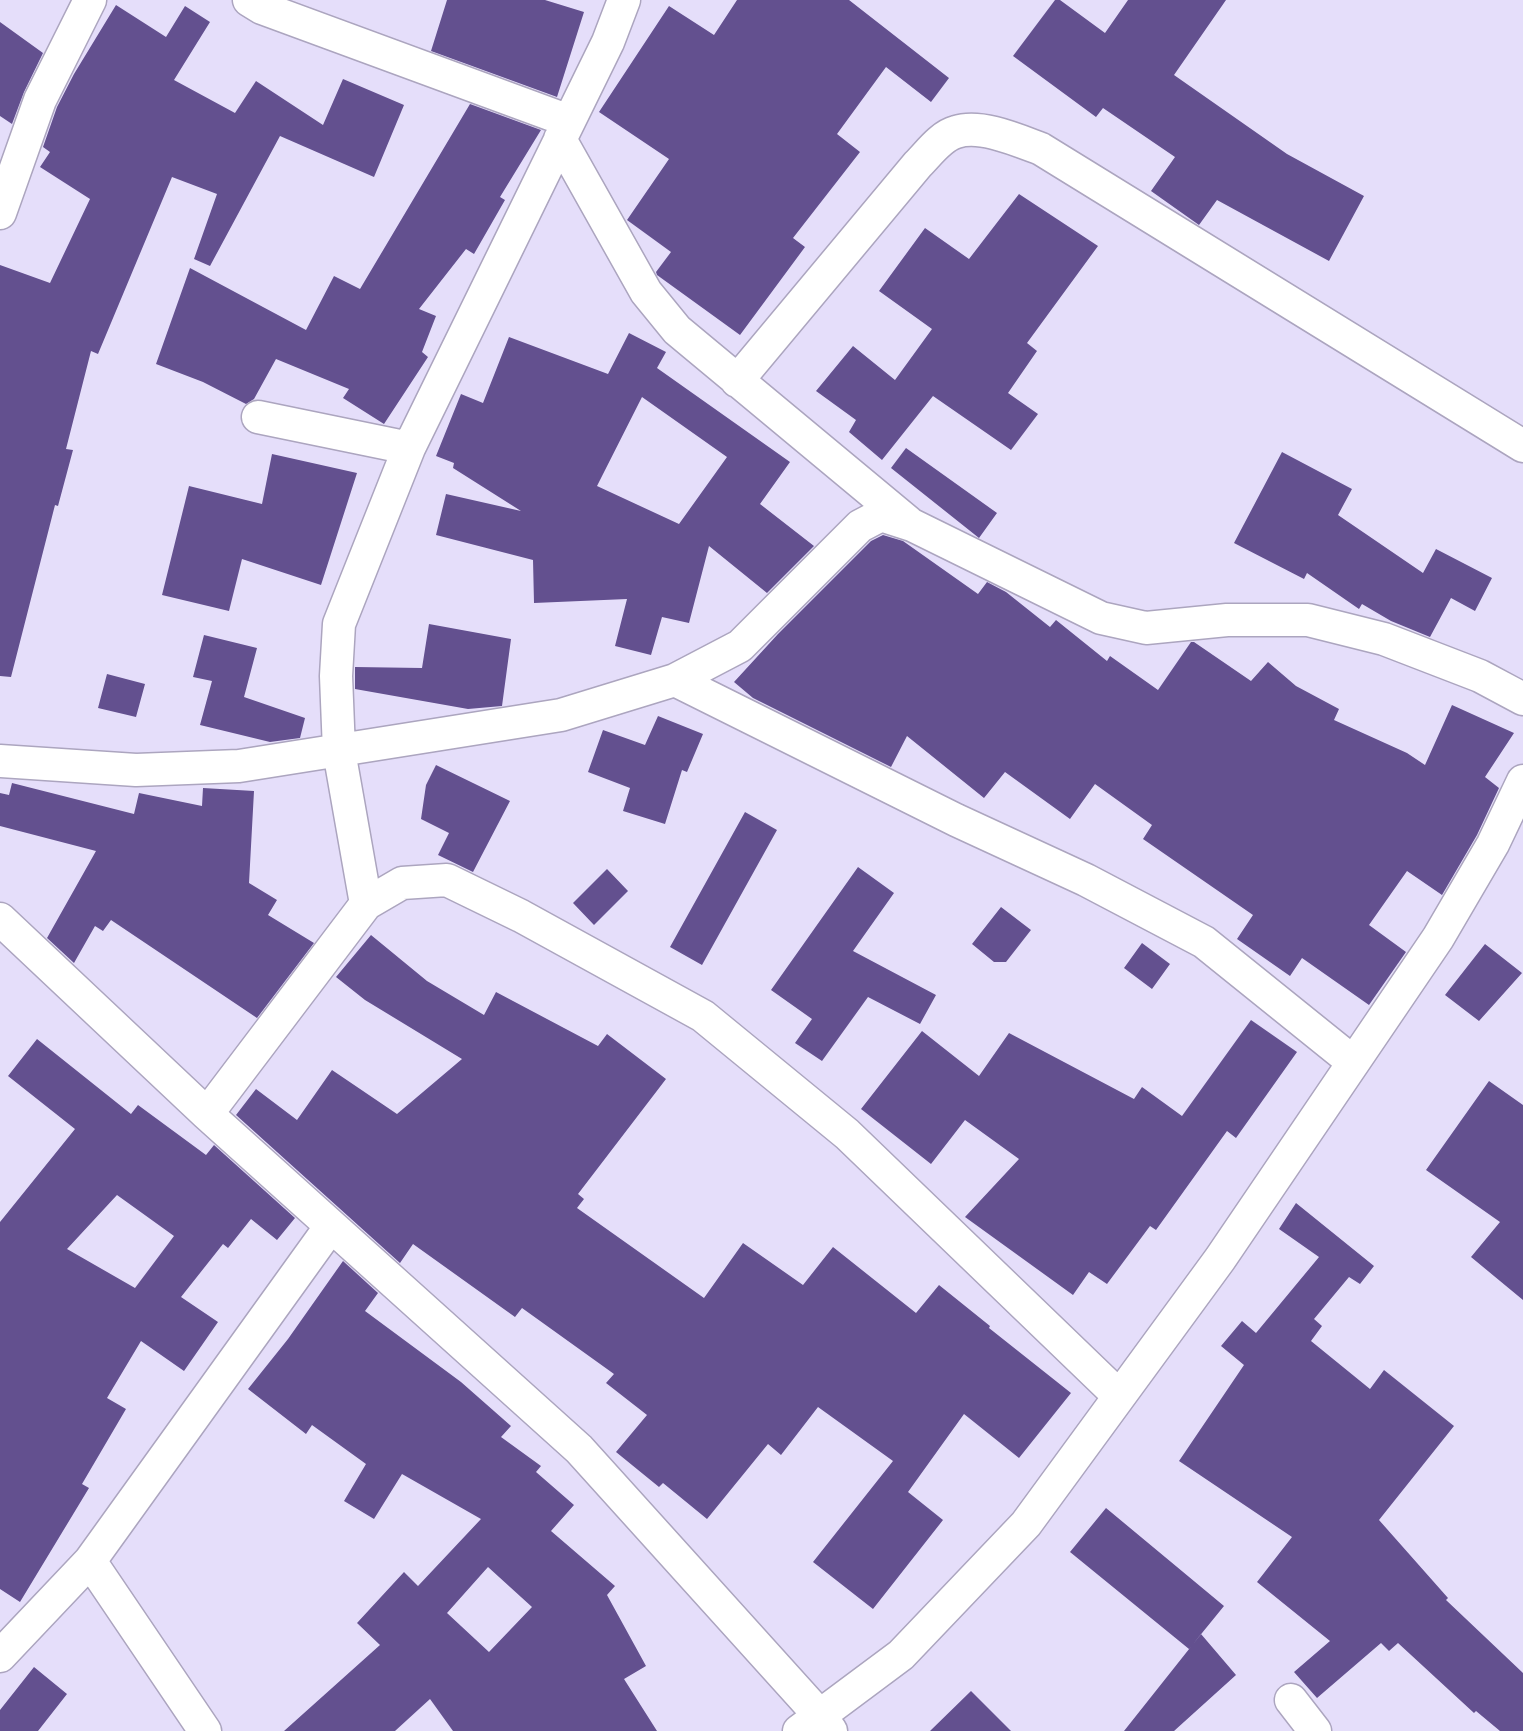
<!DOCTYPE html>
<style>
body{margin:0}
canvas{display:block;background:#e5defa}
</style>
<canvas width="1523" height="1731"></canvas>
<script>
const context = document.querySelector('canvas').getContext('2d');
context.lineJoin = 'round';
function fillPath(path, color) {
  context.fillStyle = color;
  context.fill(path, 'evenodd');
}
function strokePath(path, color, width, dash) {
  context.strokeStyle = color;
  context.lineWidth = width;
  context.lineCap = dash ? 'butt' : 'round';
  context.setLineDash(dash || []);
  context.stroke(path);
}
fillPath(new Path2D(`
 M 447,0 L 545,0 L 584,12 L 557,97 L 431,51 Z
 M 737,0 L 849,0 L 949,78 L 931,102 L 886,67 L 837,134 L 860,152 L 793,238 L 805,247 L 740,335 L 657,275 L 656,272 L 671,252 L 627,220 L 669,159 L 599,112 L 669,6 L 714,35 Z
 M 1055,0 L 1060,0 L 1105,33 L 1128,0 L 1226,0 L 1174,75 L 1287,154 L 1364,196 L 1329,261 L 1217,200 L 1199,225 L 1151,191 L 1175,157 L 1103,108 L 1096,117 L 1013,56 Z
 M 116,5 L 166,37 L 185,6 L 210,22 L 174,80 L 235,113 L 256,81 L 323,125 L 343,79 L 404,105 L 374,177 L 280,136 L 210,266 L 194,259 L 217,194 L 172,177 L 98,354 L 91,351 L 66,449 L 73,450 L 58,506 L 55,505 L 11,677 L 0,676 L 0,265 L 50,283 L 90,199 L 40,167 L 50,152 L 43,147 L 57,107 L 74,74 Z
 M 0,22 L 43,53 L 24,92 L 12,124 L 0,116 Z
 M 470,104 L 541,130 L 500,197 L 505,200 L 474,254 L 466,249 L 419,309 L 436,316 L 422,352 L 428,357 L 384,424 L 343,398 L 349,389 L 276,359 L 254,399 L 246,404 L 203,382 L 156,364 L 190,268 L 306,330 L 334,276 L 360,289 Z
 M 1019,194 L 1098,246 L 1027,343 L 1037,351 L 1008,393 L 1038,414 L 1011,450 L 933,396 L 882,460 L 849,432 L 856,420 L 816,391 L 853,346 L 895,380 L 932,329 L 879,291 L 925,228 L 969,259 Z
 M 629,333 L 666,352 L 657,368 L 790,462 L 760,504 L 814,546 L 767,593 L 709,546 L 689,623 L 662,617 L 651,655 L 615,646 L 627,599 L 534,603 L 533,560 L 436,535 L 446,494 L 521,511 L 453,468 L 454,463 L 436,456 L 461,394 L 483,403 L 509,337 L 608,374 ZM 642,397 L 727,457 L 679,524 L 597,486 Z
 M 906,448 L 997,513 L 979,538 L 891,468 Z
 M 1282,452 L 1352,489 L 1338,515 L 1423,573 L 1436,549 L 1492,578 L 1475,611 L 1451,598 L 1430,637 L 1391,621 L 1362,604 L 1359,609 L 1307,573 L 1304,579 L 1234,543 Z
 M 272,454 L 357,473 L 321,585 L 242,559 L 229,611 L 162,595 L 189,486 L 262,504 Z
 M 883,535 L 903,541 L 978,594 L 987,582 L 1006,592 L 1050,627 L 1056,620 L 1107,661 L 1110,656 L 1158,690 L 1191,642 L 1194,642 L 1251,681 L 1268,662 L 1296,686 L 1339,709 L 1334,720 L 1407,753 L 1425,765 L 1452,705 L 1514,733 L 1485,777 L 1499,788 L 1477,835 L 1442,895 L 1407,871 L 1369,925 L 1406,952 L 1369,1005 L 1302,958 L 1290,976 L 1237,939 L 1253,915 L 1143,839 L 1152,825 L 1095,784 L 1070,819 L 1005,772 L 984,798 L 907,736 L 891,767 L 753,698 L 734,682 L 778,634 L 871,541 Z
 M 429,624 L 511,639 L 502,706 L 468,709 L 355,689 L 355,667 L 422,668 Z
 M 204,635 L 257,648 L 244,697 L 305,718 L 300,738 L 270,742 L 200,725 L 212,681 L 193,677 Z
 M 107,674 L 145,684 L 136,717 L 98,708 Z
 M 658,716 L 703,734 L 687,772 L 682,770 L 665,824 L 623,811 L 630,788 L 588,772 L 603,730 L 645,745 Z
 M 436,765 L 510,801 L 473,872 L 438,855 L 449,833 L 421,819 L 426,785 Z
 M 12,783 L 134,814 L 139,793 L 202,806 L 203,788 L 254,791 L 249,883 L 277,900 L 268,915 L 314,943 L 257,1018 L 111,920 L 103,931 L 95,926 L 74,963 L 47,938 L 96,851 L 0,826 L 0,793 L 9,795 Z
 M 745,812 L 777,830 L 702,965 L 670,947 Z
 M 858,867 L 894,893 L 853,951 L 936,995 L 920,1024 L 868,997 L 822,1061 L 795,1043 L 812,1019 L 771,990 Z
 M 607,869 L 628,891 L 594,925 L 573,903 Z
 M 1001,907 L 1031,930 L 1006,962 L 994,962 L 972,944 Z
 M 371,935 L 427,981 L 484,1015 L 496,992 L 598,1046 L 607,1034 L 666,1079 L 578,1194 L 584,1199 L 577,1208 L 704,1298 L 743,1243 L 803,1285 L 833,1247 L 916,1313 L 939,1285 L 990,1326 L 989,1328 L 1071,1393 L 1019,1458 L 964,1414 L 908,1492 L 943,1520 L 873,1609 L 813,1562 L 893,1461 L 818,1407 L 781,1455 L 768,1444 L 707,1519 L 663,1483 L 659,1487 L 616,1452 L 647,1415 L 606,1383 L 614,1374 L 522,1308 L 515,1317 L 413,1244 L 400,1263 L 236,1115 L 256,1089 L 297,1120 L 332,1070 L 397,1114 L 462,1059 L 365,1000 L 336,977 Z
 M 1142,943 L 1170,964 L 1152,989 L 1124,968 Z
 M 1485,944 L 1522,973 L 1479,1021 L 1445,995 Z
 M 1251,1020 L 1297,1052 L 1236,1138 L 1227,1131 L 1156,1230 L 1150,1226 L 1107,1284 L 1089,1272 L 1073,1295 L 965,1217 L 1019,1159 L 965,1120 L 931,1164 L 861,1109 L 922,1031 L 979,1076 L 1009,1033 L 1134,1099 L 1142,1087 L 1182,1116 Z
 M 37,1039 L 131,1114 L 138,1105 L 206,1155 L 214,1145 L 295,1218 L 277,1240 L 251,1219 L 228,1248 L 223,1244 L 181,1297 L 218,1322 L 184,1371 L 141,1341 L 107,1398 L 126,1409 L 82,1484 L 89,1488 L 20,1602 L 0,1589 L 0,1222 L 75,1129 L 8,1076 ZM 117,1195 L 174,1236 L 135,1288 L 67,1249 Z
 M 1489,1081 L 1523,1105 L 1523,1300 L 1471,1257 L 1500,1222 L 1426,1170 Z
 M 1296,1203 L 1374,1266 L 1360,1284 L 1349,1277 L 1314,1319 L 1322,1326 L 1311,1341 L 1370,1389 L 1384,1370 L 1454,1426 L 1379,1520 L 1448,1598 L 1446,1600 L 1523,1673 L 1523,1731 L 1500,1731 L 1476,1711 L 1474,1713 L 1398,1643 L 1389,1651 L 1381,1643 L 1317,1698 L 1294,1672 L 1330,1641 L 1257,1582 L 1292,1537 L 1179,1461 L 1244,1365 L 1221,1346 L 1242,1321 L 1256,1333 L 1319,1257 L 1279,1229 Z
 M 343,1261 L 378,1293 L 365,1311 L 461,1382 L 511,1426 L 501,1437 L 541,1466 L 536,1472 L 574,1505 L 551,1531 L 615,1586 L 607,1595 L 646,1666 L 624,1679 L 657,1731 L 453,1731 L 430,1699 L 395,1731 L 284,1731 L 380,1645 L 357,1623 L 404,1572 L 418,1586 L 481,1519 L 402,1474 L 374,1519 L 344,1501 L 366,1464 L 312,1425 L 306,1434 L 248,1389 L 288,1339 ZM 488,1567 L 532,1607 L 489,1652 L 447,1613 Z
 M 1106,1508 L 1224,1606 L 1189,1649 L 1070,1552 Z
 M 1201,1634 L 1236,1675 L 1174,1731 L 1124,1731 Z
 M 34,1667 L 67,1694 L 38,1731 L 0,1731 L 0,1710 Z
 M 971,1691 L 1011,1731 L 930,1731 Z`), '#63508f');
const street = new Path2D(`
 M 249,0 L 262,8 L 569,121
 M 560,139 L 646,292 L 677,330 L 908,522
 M 0,213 L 40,100 L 90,0
 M 737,381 L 918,164 C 929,153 941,136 956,132 C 981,124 1017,140 1041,149 L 1523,446
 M 258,417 L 409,448
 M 675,680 L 956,820 L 1086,880 L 1204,942 L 1353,1062
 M 0,761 L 136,770 L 239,766 L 561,715 L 675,680 L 740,646 L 860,526 L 881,515 L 912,525 L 1101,618 L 1146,628 L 1227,620 L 1308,620 L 1384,639 L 1480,676 L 1523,699
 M 366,904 L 339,751 L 336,676 L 339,624 L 409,448 L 608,42 L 624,0
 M 0,919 L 207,1114 L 579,1449 L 821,1717 L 831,1731
 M 207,1114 L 366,904 L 402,883 L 447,880 L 521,916 L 703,1016 L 847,1134 L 1119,1396
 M 90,1561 L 205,1731
 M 0,1656 L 90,1561 L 331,1226
 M 1291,1700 L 1315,1731
 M 799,1731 L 901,1655 L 1026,1524 L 1220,1259 L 1438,938 L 1493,844 L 1523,781`);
strokePath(street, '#aca5bf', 35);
strokePath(street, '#fff', 32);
</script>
